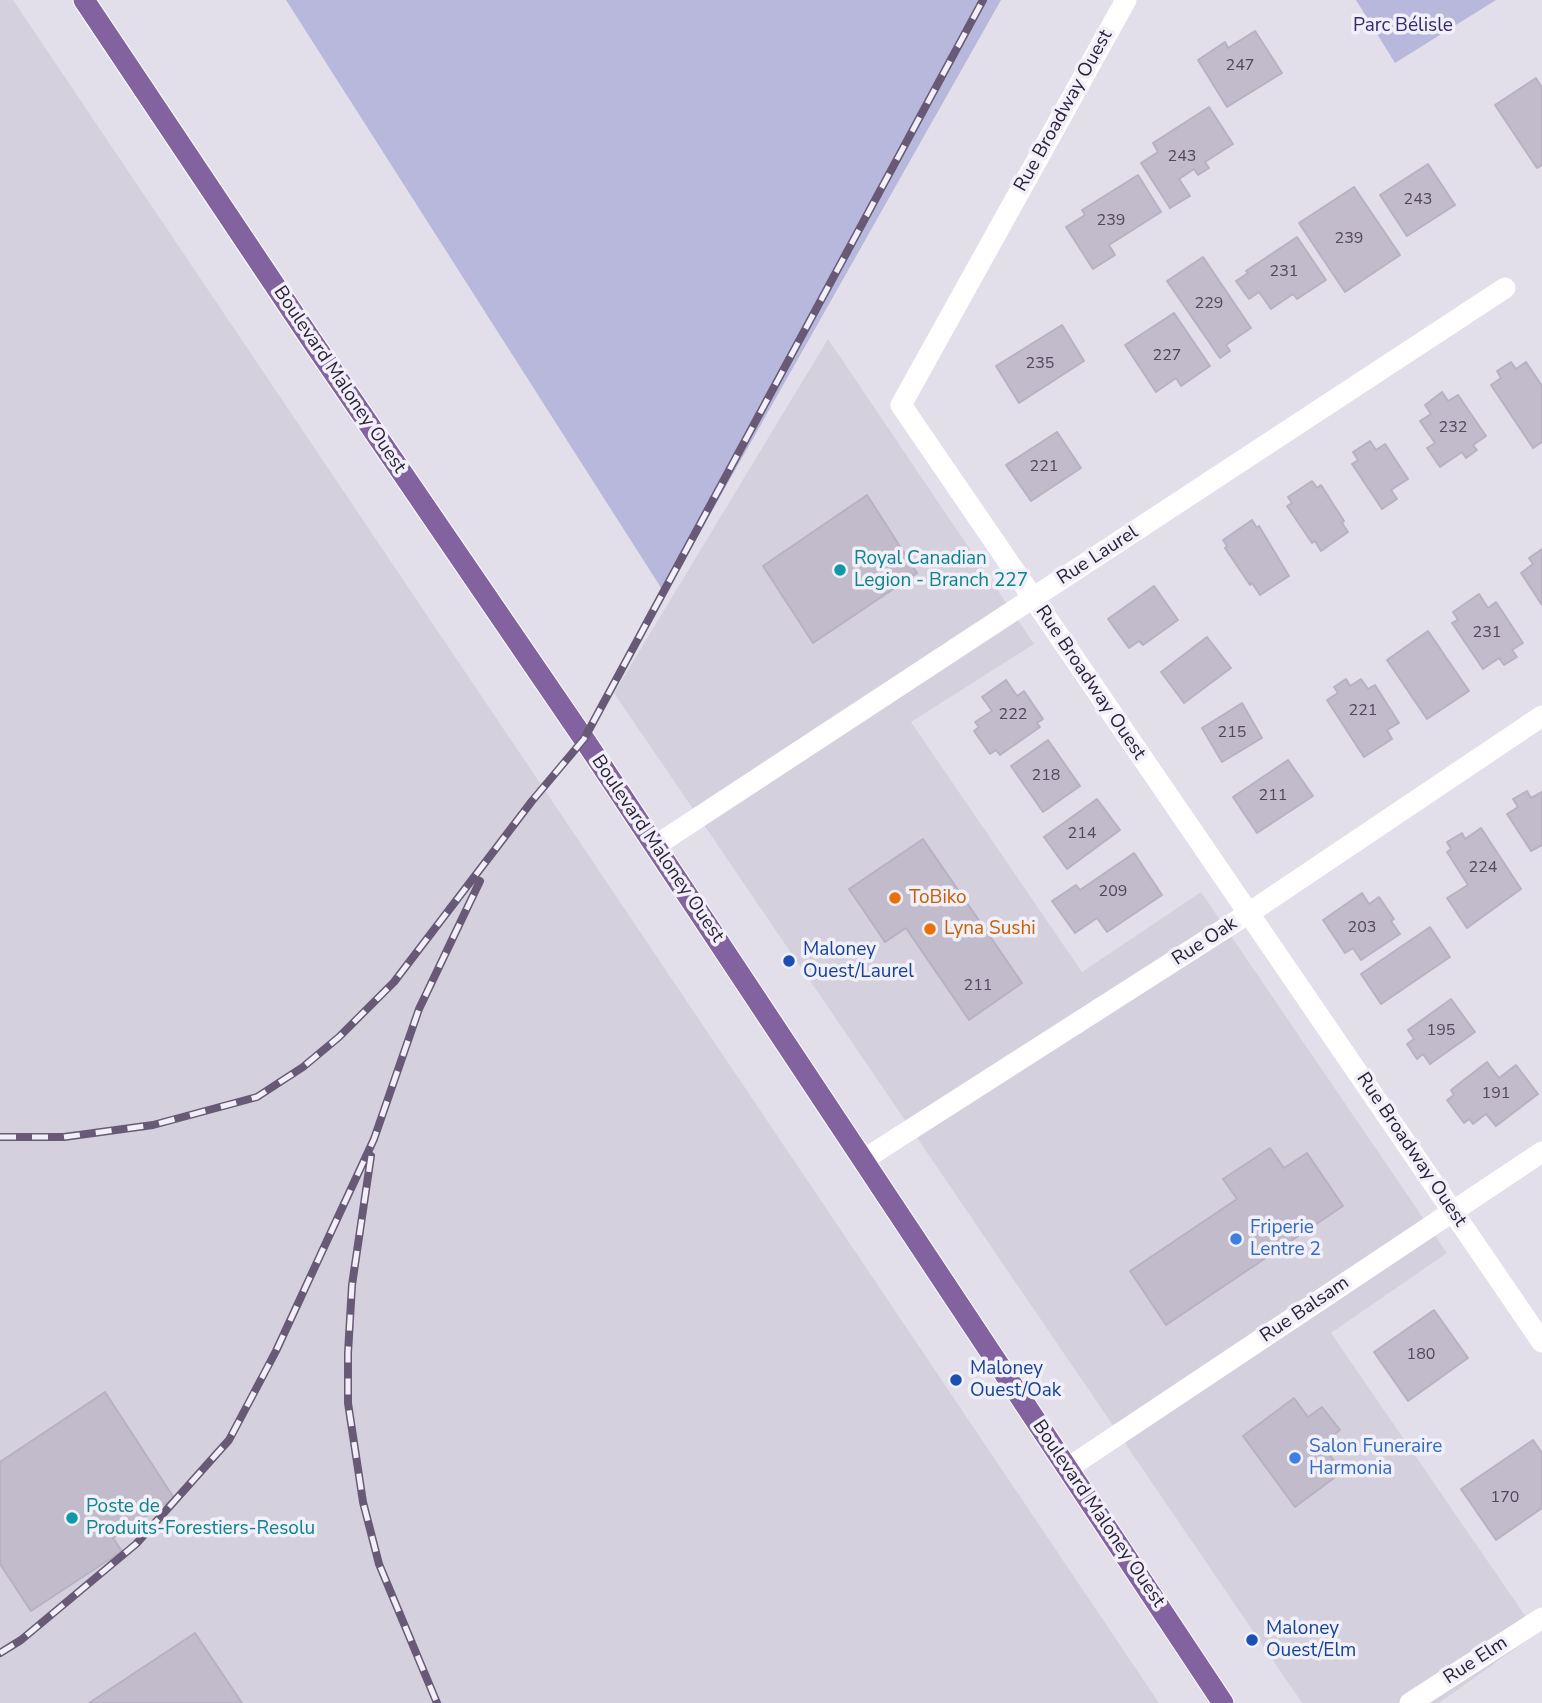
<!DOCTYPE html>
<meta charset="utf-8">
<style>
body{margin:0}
canvas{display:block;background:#e2dfea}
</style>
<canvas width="1542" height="1703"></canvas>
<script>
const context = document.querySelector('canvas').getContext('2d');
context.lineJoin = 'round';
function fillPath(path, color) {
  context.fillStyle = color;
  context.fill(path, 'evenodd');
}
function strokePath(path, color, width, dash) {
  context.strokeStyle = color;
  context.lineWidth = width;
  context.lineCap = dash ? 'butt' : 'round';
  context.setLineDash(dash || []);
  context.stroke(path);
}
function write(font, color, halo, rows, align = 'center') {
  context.font = font + ' "Nunito Sans",sans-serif';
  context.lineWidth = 7;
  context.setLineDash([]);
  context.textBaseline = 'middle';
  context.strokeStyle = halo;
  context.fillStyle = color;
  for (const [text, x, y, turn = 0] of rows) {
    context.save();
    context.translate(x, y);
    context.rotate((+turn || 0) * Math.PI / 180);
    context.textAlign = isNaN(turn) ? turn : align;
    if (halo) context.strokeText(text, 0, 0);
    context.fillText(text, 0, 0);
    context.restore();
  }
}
fillPath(new Path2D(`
 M 0,0 L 13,0 L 1159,1703 L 0,1703 Z
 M 828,339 L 1034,644 L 911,722 L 1082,972 L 1201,892 L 1447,1253 L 1331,1333 L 1537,1633 L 1439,1703 L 1302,1703 L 614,693 Z`), '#d5d0de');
fillPath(new Path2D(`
 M 286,0 L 1001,0 L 665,594 Z
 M 1356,0 L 1496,0 L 1395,63 Z`), '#b8b7dc');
const building = new Path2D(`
 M 1255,31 L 1282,73 L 1227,107 L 1198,60 L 1225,42 L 1228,48 Z
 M 1536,78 L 1542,88 L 1542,165 L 1537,168 L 1495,105 Z
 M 1209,107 L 1233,144 L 1205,162 L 1209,168 L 1198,175 L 1194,169 L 1179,179 L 1190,196 L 1170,208 L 1141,163 L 1158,152 L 1153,143 Z
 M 1428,164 L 1455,205 L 1407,236 L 1380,195 Z
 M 1138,175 L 1161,212 L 1109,245 L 1115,255 L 1093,269 L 1066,227 L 1085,215 L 1082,210 Z
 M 1354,187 L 1400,255 L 1345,292 L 1299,223 Z
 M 1297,237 L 1326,280 L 1297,299 L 1293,294 L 1271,309 L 1259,292 L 1249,299 L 1236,281 L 1248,273 L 1246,271 Z
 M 1203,257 L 1251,328 L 1226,345 L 1230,351 L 1220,358 L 1167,281 Z
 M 1174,313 L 1210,366 L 1181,386 L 1176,378 L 1156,392 L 1125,345 Z
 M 1062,325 L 1084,361 L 1019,403 L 996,366 Z
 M 1511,362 L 1516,369 L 1526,362 L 1542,386 L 1542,442 L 1533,448 L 1491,385 L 1501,378 L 1497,371 Z
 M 1442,392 L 1448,401 L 1458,395 L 1486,436 L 1473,445 L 1477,450 L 1466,458 L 1462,452 L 1440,467 L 1427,448 L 1435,443 L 1420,421 L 1431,414 L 1425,405 Z
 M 1057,432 L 1081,468 L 1031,501 L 1006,465 Z
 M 1370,441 L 1376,450 L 1385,444 L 1408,479 L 1391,490 L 1397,499 L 1382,509 L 1352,464 L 1358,460 L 1353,452 Z
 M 1312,481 L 1317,488 L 1321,485 L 1344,521 L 1342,523 L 1348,532 L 1321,551 L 1315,541 L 1312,543 L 1287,506 L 1292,503 L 1288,497 Z
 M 867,495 L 917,573 L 813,643 L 763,566 Z
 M 1252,520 L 1257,528 L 1259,526 L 1289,576 L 1260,595 L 1252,583 L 1250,585 L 1225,548 L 1227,546 L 1223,540 Z
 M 1542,549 L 1542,605 L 1521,573 L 1533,564 L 1529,558 Z
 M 1154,586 L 1178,620 L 1143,645 L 1139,641 L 1129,648 L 1108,619 Z
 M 1479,594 L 1488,608 L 1496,602 L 1523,643 L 1512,650 L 1517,657 L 1504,665 L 1499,658 L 1483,669 L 1452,623 L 1458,620 L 1453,612 Z
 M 1428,631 L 1469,691 L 1427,719 L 1387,660 Z
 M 1207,637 L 1231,668 L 1184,703 L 1161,672 Z
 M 1346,679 L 1350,686 L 1361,679 L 1368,689 L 1375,685 L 1399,723 L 1387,730 L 1392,739 L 1364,757 L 1327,700 L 1338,693 L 1334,687 Z
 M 1006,680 L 1017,696 L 1024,691 L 1043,719 L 1037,723 L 1040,727 L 1000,755 L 996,750 L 990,754 L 974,731 L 979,727 L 975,722 L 992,711 L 982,697 Z
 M 1242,703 L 1262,738 L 1222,762 L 1202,728 Z
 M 1048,740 L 1080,786 L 1043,812 L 1011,766 Z
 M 1288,760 L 1313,796 L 1257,833 L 1233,797 Z
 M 1527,791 L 1531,798 L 1542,792 L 1542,845 L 1531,851 L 1507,814 L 1518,807 L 1513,799 Z
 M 1097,799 L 1120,830 L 1067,869 L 1044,837 Z
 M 1481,828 L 1521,889 L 1467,928 L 1447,898 L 1468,885 L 1447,852 L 1451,849 L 1447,842 L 1462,833 L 1465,839 Z
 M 923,839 L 1022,983 L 969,1020 L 906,928 L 885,942 L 849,889 Z
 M 1134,853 L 1162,895 L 1107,932 L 1097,918 L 1075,933 L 1052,901 L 1076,885 L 1080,890 Z
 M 1362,893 L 1369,904 L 1379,897 L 1394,919 L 1391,921 L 1400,934 L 1361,960 L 1353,948 L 1345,953 L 1323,920 Z
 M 1430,927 L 1450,957 L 1381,1004 L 1361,974 Z
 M 1451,999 L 1475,1032 L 1430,1064 L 1423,1054 L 1417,1059 L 1407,1044 L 1414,1039 L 1408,1030 Z
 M 1487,1062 L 1499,1078 L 1516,1065 L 1538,1094 L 1496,1126 L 1486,1114 L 1473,1124 L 1469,1119 L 1464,1123 L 1447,1100 L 1454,1095 L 1451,1090 Z
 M 1270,1148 L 1284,1168 L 1307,1153 L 1343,1206 L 1166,1325 L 1130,1271 L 1237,1199 L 1223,1179 Z
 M 1434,1310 L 1468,1358 L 1408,1401 L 1374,1352 Z
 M 105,1392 L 174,1498 L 113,1538 L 122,1551 L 31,1611 L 0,1564 L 0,1462 Z
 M 1294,1398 L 1308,1417 L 1322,1407 L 1340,1430 L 1322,1444 L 1342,1472 L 1295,1507 L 1243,1436 Z
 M 1533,1440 L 1542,1453 L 1542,1508 L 1496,1540 L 1461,1489 Z
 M 195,1633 L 242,1703 L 89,1703 Z`);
fillPath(building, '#c1bbcb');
strokePath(building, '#b8b1c4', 2);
const primary = new Path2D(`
 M 84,0 L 310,338 L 584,739 L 1223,1703`);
strokePath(primary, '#fff', 23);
strokePath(new Path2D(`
 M 1126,0 L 901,405 L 1542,1342
 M 655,846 L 1505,288
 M 863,1160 L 1249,913 L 1542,716
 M 1068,1468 L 1542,1152
 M 1410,1703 L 1542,1618`), '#fff', 21);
strokePath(primary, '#8263a0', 21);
const rail = new Path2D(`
 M 0,1137 L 64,1137 L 153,1125 L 257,1097 L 303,1067 L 339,1037 L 394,982 L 532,801 L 584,739 L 983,0
 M 371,1156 L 352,1285 L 348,1353 L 348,1403 L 363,1502 L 379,1564 L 437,1703
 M 0,1653 L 21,1640 L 136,1544 L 229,1440 L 276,1351 L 374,1139 L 419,1009 L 480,881`);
strokePath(rail, '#685a76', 8);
strokePath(rail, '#f1eff7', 5, [16]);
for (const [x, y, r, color] of [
 [840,570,7,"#0f9aa8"],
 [895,898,7,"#e8710a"],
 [930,929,7,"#e8710a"],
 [789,961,7,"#1a4fb4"],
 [1236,1239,7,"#3f7fe0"],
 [956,1380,7,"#1a4fb4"],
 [1295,1458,7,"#3f7fe0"],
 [72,1518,7,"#0f9aa8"],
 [1252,1640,7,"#1a4fb4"]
]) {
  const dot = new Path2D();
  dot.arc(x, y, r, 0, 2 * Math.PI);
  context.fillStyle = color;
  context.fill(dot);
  strokePath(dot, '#f1eff7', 2.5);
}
write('16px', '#52475e', null, [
 ["247",1240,66],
 ["243",1182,157],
 ["243",1418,200],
 ["239",1111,221],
 ["239",1349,239],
 ["231",1284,272],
 ["229",1209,304],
 ["227",1167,356],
 ["235",1040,364],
 ["232",1453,428],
 ["221",1044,467],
 ["231",1487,633],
 ["221",1363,711],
 ["222",1013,715],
 ["215",1232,733],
 ["218",1046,776],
 ["211",1273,796],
 ["214",1082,834],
 ["224",1483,868],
 ["209",1113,892],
 ["203",1362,928],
 ["211",978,986],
 ["195",1441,1031],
 ["191",1496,1094],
 ["180",1421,1355],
 ["170",1505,1498]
]);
write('19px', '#352a71', '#f1eff7', [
 ["Parc Bélisle",1403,26]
]);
write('19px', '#2d203a', '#f1eff7', [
 ["Rue Broadway Ouest",1064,111,-61],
 ["Boulevard Maloney Ouest",339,380,56],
 ["Rue Laurel",1098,556,-33],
 ["Rue Broadway Ouest",1090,683,56],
 ["Boulevard Maloney Ouest",657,849,56],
 ["Rue Oak",1205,942,-33],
 ["Rue Broadway Ouest",1411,1150,56],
 ["Rue Balsam",1305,1310,-34],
 ["Boulevard Maloney Ouest",1098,1514,56],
 ["Rue Elm",1476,1661,-33]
]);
write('19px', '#0d838f', '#f1eff7', [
 ["Royal Canadian",854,559],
 ["Legion - Branch 227",854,581],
 ["Poste de",86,1507],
 ["Produits-Forestiers-Resolu",86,1529]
], 'left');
write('19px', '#c56008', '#f1eff7', [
 ["ToBiko",909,898],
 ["Lyna Sushi",944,929]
], 'left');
write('19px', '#164399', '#f1eff7', [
 ["Maloney",803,950],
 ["Ouest/Laurel",803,972],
 ["Maloney",970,1369],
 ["Ouest/Oak",970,1391],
 ["Maloney",1266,1629],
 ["Ouest/Elm",1266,1651]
], 'left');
write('19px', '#366cbe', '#f1eff7', [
 ["Friperie",1250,1228],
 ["Lentre 2",1250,1250],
 ["Salon Funeraire",1309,1447],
 ["Harmonia",1309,1469]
], 'left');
</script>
